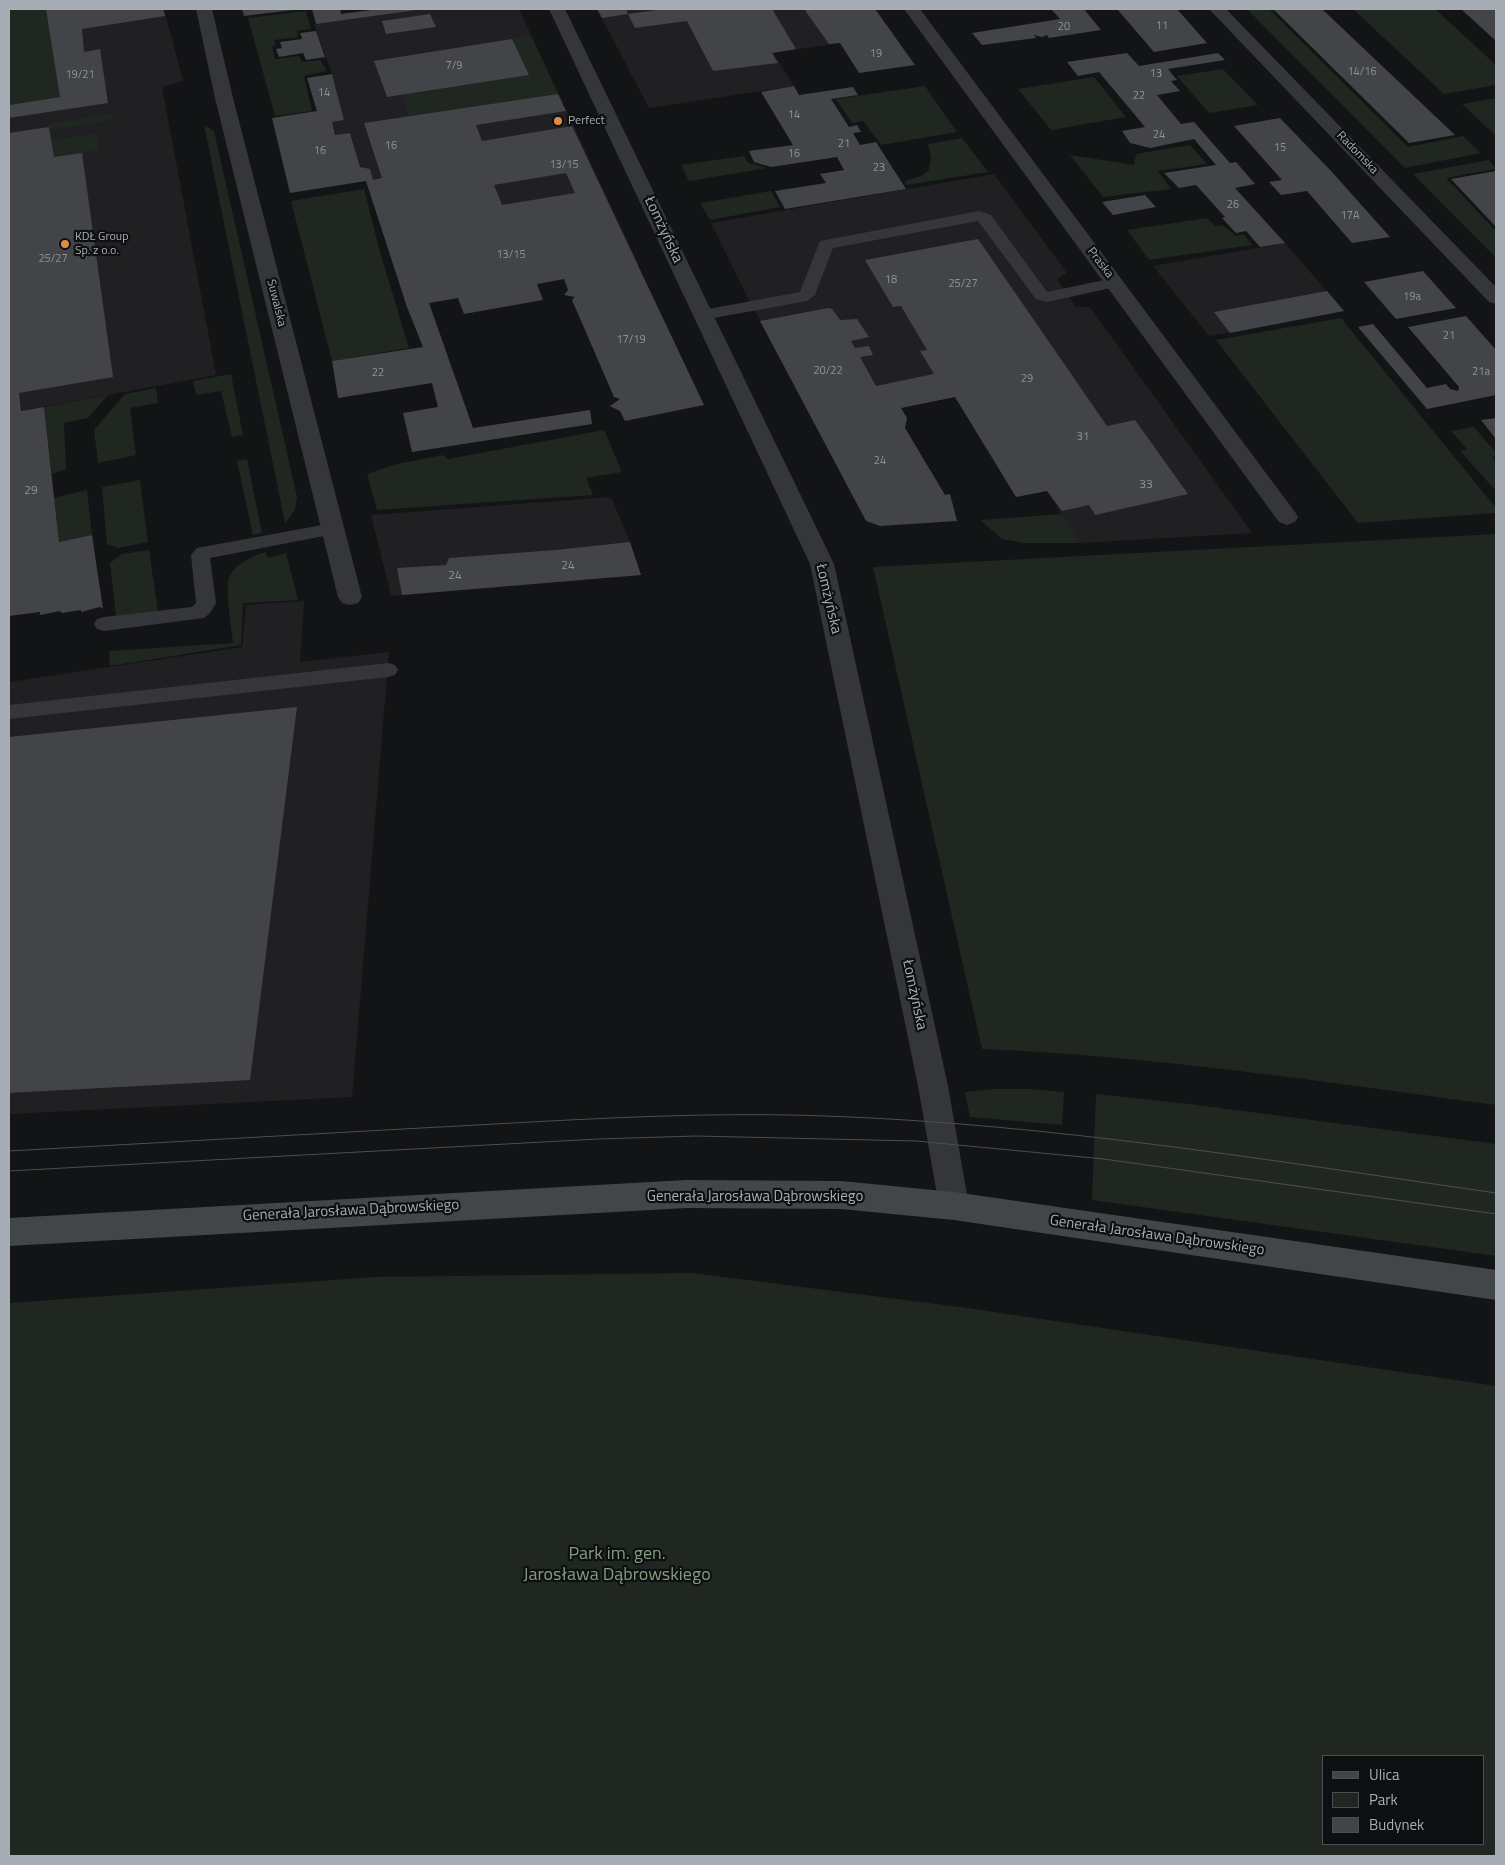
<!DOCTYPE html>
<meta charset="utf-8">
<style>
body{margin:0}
#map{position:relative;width:1505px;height:1865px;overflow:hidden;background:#131415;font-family:"Titillium Web",sans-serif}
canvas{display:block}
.frame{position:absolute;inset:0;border:10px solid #a7adb4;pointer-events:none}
.legend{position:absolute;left:1322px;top:1755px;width:162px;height:90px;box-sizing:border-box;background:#0e0f10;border:1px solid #4b4e52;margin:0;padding:6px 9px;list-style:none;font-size:15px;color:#a7adb4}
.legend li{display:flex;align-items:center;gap:10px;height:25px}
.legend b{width:25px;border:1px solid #4b4e52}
</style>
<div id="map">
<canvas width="1505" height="1865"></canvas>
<div class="frame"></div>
<ul class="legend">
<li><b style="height:6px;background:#434649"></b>Ulica</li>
<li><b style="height:14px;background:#202720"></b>Park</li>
<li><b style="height:14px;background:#434448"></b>Budynek</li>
</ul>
</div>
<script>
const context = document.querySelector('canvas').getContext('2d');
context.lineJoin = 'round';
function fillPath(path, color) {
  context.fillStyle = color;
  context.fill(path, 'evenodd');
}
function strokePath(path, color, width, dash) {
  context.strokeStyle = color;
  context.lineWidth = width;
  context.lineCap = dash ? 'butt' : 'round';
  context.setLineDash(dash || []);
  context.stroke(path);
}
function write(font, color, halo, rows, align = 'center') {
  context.font = font + ' "Titillium Web",sans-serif';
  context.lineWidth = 4.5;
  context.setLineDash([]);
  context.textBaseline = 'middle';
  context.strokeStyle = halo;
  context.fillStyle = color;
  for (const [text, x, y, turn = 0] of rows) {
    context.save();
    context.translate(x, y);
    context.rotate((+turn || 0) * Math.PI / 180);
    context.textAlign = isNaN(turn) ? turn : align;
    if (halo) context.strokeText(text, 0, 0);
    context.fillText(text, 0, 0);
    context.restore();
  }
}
fillPath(new Path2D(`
 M 46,9 L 164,9 L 183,81 L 162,87 L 216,375 L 9,413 L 9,118 L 61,110 Z
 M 425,9 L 519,9 L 639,266 L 407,307 L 366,181 L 372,180 L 370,170 L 360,167 L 350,133 L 335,135 L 332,122 L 344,120 L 332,74 L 314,24 Z
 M 597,9 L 875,9 L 894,35 L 773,53 L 794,86 L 649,108 Z
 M 994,174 L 1067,273 L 1057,279 L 1076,307 L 1090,307 L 1252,533 L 1080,543 L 984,391 L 901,408 L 768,334 L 752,306 L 711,223 Z
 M 1285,243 L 1344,311 L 1209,336 L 1153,266 Z
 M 611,497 L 630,542 L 641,575 L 391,596 L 371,515 Z
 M 304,601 L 300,662 L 389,652 L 352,1097 L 9,1114 L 9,682 L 242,647 L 246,605 Z`), '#202022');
fillPath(new Path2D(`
 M 9,9 L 48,9 L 60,97 L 9,105 Z
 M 1247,9 L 1269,9 L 1408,147 L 1463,136 L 1481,153 L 1405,168 Z
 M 1353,9 L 1435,9 L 1496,65 L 1496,85 L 1444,94 Z
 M 306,11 L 311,29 L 297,31 L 298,37 L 274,40 L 276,45 L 272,46 L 275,59 L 299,56 L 302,62 L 320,60 L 327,71 L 304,76 L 312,111 L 275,116 L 248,18 Z
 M 531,36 L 558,94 L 409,116 L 402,95 L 528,75 L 512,39 Z
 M 1223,69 L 1258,105 L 1209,113 L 1177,76 Z
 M 1094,77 L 1126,117 L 1051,130 L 1018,89 Z
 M 925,86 L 957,132 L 881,145 L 863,121 L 852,123 L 836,99 Z
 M 1496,98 L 1496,136 L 1462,104 Z
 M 105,114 L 112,114 L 113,117 L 105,121 L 51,130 L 48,124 Z
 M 204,125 L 214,131 L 297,497 L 295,510 L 285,523 Z
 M 97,133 L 99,150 L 54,157 L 52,140 Z
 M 962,138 L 988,172 L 907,185 L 905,181 L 921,176 L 929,170 L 931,158 L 928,144 Z
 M 1190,145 L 1207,164 L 1158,171 L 1171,189 L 1103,197 L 1070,155 L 1134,165 L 1136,154 Z
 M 744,156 L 748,163 L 767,168 L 689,181 L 681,165 Z
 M 1489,160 L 1496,169 L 1446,178 L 1496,231 L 1496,258 L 1413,174 Z
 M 364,189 L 380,252 L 409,348 L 332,361 L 291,201 Z
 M 771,191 L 780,207 L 710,220 L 700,203 Z
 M 1207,218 L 1215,226 L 1223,225 L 1236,236 L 1244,234 L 1252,245 L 1149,260 L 1127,230 Z
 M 1341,318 L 1496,508 L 1496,513 L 1358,523 L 1216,340 Z
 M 231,374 L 243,435 L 232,437 L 221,391 L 196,395 L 193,381 Z
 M 156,388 L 158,403 L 130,408 L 136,455 L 98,463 L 94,430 L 125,394 Z
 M 108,395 L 88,418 L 64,423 L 66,469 L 52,474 L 44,407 Z
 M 1474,427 L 1496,453 L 1496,456 L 1492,457 L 1496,463 L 1496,491 L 1460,451 L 1467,449 L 1451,431 Z
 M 604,430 L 622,472 L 586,478 L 593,495 L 377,510 L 367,474 L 397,464 L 443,455 L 448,459 Z
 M 247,459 L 262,533 L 253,535 L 237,461 Z
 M 140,480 L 148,542 L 118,548 L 107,544 L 102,487 Z
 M 87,490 L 92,535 L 59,542 L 54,498 Z
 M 1063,514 L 1080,543 L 1024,543 L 1002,539 L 980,520 Z
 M 1496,534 L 1496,1105 C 1325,1082 1154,1056 982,1049 L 873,567 Z
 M 149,550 L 158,612 L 116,616 L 110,563 L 122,554 Z
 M 265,552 L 268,558 L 286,553 L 298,600 L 243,603 L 241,645 L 110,666 L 109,651 L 233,643 C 232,627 223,585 231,573 C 238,563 253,556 265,552 Z
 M 993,1089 L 1030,1089 L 1064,1092 L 1062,1125 L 970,1117 L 965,1092 Z
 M 1096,1094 L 1189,1104 L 1496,1144 L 1496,1256 L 1092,1200 Z
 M 692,1273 L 960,1307 L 1496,1386 L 1496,1856 L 9,1856 L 9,1303 L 376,1277 ZM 1324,1756 L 1484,1756 L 1484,1844 L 1324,1844 Z`), '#202720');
fillPath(new Path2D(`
 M 46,9 L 163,9 L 165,16 L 82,29 L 84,52 L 100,49 L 108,103 L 9,118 L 9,105 L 60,97 Z
 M 242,9 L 293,9 L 293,10 L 244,16 Z
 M 312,9 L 340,9 L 341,14 L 378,9 L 417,10 L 316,24 Z
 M 597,9 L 626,9 L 628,14 L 602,18 Z
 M 664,9 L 772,9 L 796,49 L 772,53 L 778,63 L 713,71 L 687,21 L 635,28 L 628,14 Z
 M 804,9 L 875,9 L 915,65 L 859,73 L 840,43 L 829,44 Z
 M 1051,9 L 1084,9 L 1101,30 L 1049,38 L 1047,35 L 1042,37 L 1034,35 L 1036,38 L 982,45 L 972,33 L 1060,19 Z
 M 1117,9 L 1177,9 L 1207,43 L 1154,52 Z
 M 1273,9 L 1322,9 L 1455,135 L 1409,143 Z
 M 1461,9 L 1496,10 L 1496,41 Z
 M 430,14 L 436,27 L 386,34 L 382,21 Z
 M 316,31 L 325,57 L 306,60 L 303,53 L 279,57 L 276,49 L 282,48 L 280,42 L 302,39 L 300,33 Z
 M 512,39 L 529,75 L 387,97 L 374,61 Z
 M 1127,53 L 1139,66 L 1218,53 L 1225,60 L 1168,69 L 1177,80 L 1171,81 L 1180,91 L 1157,95 L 1181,124 L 1194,122 L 1230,163 L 1236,162 L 1255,184 L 1235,188 L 1285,243 L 1260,247 L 1246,231 L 1236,233 L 1222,218 L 1225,217 L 1196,185 L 1179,188 L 1164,173 L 1216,165 L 1194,139 L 1150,148 L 1130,143 L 1122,131 L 1145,127 L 1099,72 L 1078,76 L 1067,62 Z
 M 332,74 L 344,120 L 332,122 L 335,135 L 350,133 L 360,167 L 370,169 L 373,180 L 382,178 L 364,123 L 558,94 L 566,111 L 476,125 L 482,141 L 572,126 L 704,405 L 625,421 L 620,411 L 610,406 L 620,399 L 614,397 L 572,300 L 575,297 L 564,295 L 568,290 L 564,279 L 537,284 L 543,300 L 464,314 L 458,298 L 429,303 L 473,428 L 590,410 L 592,424 L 412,452 L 403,413 L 438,407 L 432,383 L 338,398 L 332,361 L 423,347 L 407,307 L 366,181 L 290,193 L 272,118 L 317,111 L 307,78 ZM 566,173 L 575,193 L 502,205 L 494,185 Z
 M 794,86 L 799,95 L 853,87 L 858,95 L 831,99 L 849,127 L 857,125 L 861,132 L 853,133 L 860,145 L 876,142 L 906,189 L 785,209 L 775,191 L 826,183 L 820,174 L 844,170 L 837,157 L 771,167 L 754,162 L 749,151 L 793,145 L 761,92 Z
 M 1280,118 L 1332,172 L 1390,237 L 1352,243 L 1307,191 L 1281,195 L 1269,182 L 1282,180 L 1234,126 Z
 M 49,127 L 54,157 L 82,153 L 113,377 L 19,393 L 21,411 L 44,407 L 59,542 L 92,535 L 103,609 L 100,607 L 81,612 L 81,610 L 62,613 L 60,611 L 40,615 L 40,612 L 9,616 L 9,133 Z
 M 1496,171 L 1496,227 L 1451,179 Z
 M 1145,195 L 1156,207 L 1113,215 L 1102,202 Z
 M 978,239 L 1107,426 L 1135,420 L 1188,494 L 1095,515 L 1089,505 L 1062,511 L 1047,491 L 1016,497 L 955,397 L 901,408 L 907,418 L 905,428 L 945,495 L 950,494 L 957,521 L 880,526 L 866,521 L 760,321 L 828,308 L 832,309 L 840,320 L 857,319 L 869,337 L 851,341 L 855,348 L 869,346 L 873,355 L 860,357 L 876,386 L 934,374 L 920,351 L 927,350 L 901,306 L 893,307 L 865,260 Z
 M 1423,271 L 1456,308 L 1396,319 L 1364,282 Z
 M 1327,291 L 1344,311 L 1230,333 L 1214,312 Z
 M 1466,316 L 1496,350 L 1496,395 L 1427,409 L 1358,327 L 1373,324 L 1427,388 L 1446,384 L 1450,389 L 1458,391 L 1459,387 L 1408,327 Z
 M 1496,418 L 1496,439 L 1481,420 Z
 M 630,542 L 641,575 L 402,595 L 397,568 L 446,565 L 449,558 L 556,550 Z
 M 297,707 L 250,1080 L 9,1093 L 9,737 Z`), '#434448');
fillPath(new Path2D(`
 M 979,211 L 991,215 L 1047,292 L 1114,278 L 1120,280 L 1122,283 L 1120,286 L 1047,302 L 1036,299 L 978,221 L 833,248 L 815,295 L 807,301 L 703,320 L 697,319 L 695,315 L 697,311 L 703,310 L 800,292 L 820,241 Z
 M 333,523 L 340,525 L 342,529 L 340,533 L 210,558 L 216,603 L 210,613 L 204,618 L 104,631 L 97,629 L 94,624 L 97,619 L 104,617 L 192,607 L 196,603 L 191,555 L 197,548 Z
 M 388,663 L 395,665 L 398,670 L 395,675 L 388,677 L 9,719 L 9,705 Z`), '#353639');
fillPath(new Path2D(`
 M 196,9 L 212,9 L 233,98 L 362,597 L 358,603 L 350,605 L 342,603 L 338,597 L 215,98 Z
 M 549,9 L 565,9 L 834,564 L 948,1086 L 969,1206 L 965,1216 L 954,1220 L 943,1216 L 939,1206 L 918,1086 L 810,564 Z
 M 904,9 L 920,9 L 1295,512 L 1298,517 L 1295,522 L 1287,525 L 1279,522 Z
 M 1209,9 L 1226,9 L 1496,287 L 1496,304 L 1489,302 Z`), '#353639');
fillPath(new Path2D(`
 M 686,1180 L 841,1181 L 954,1192 L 1496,1270 L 1496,1300 L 954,1220 L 841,1209 L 686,1208 L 9,1246 L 9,1218 Z`), '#434649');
strokePath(new Path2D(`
 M 9,1151 C 146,1143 284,1136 421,1128 C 556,1121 691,1111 826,1116 C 1051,1124 1274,1161 1496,1193
 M 9,1171 L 598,1139 L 696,1136 L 916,1141 L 1104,1159 L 1496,1214`), '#4c4f52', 1);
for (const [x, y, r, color] of [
 [558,121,5,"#de8d42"],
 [65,244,5,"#de8d42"]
]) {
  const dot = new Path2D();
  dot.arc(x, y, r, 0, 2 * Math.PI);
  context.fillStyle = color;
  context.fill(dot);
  strokePath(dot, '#0e0f10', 2);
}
write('11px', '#8e9399', null, [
 ["11",1162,26],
 ["20",1064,27],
 ["19",876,54],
 ["7/9",454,66],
 ["14/16",1362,72],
 ["13",1156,74],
 ["19/21",80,75],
 ["14",324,93],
 ["22",1139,96],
 ["14",794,115],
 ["24",1159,135],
 ["21",844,144],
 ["16",391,146],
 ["15",1280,148],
 ["16",320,151],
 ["16",794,154],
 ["13/15",564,165],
 ["23",879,168],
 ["26",1233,205],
 ["17A",1350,216],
 ["13/15",511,255],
 ["25/27",53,259],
 ["18",891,280],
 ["25/27",963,284],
 ["19a",1412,297],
 ["21",1449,336],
 ["17/19",631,340],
 ["20/22",828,371],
 ["21a",1481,372],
 ["22",378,373],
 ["29",1027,379],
 ["31",1083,437],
 ["24",880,461]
]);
write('12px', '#a7adb4', '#0e0f10', [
 ["Perfect",568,121],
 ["KDŁ Group",75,237],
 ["Sp. z o.o.",75,251]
], 'left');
write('12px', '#a7adb4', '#0e0f10', [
 ["Radomska",1357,153,46],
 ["Praska",1100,263,53],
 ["Suwalska",276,303,76]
]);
write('12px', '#8e9399', null, [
 ["33",1146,485],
 ["29",31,491],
 ["24",568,566],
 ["24",455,576]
]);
write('15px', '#a7adb4', '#0e0f10', [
 ["Łomżyńska",663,230,65],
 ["Łomżyńska",828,599,77],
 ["Łomżyńska",914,995,78],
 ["Generała Jarosława Dąbrowskiego",755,1197],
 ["Generała Jarosława Dąbrowskiego",351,1211,-3],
 ["Generała Jarosława Dąbrowskiego",1157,1236,8]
]);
write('18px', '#839d7f', '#0e0f10', [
 ["Park im. gen.",617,1555],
 ["Jarosława Dąbrowskiego",617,1576]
]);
</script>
